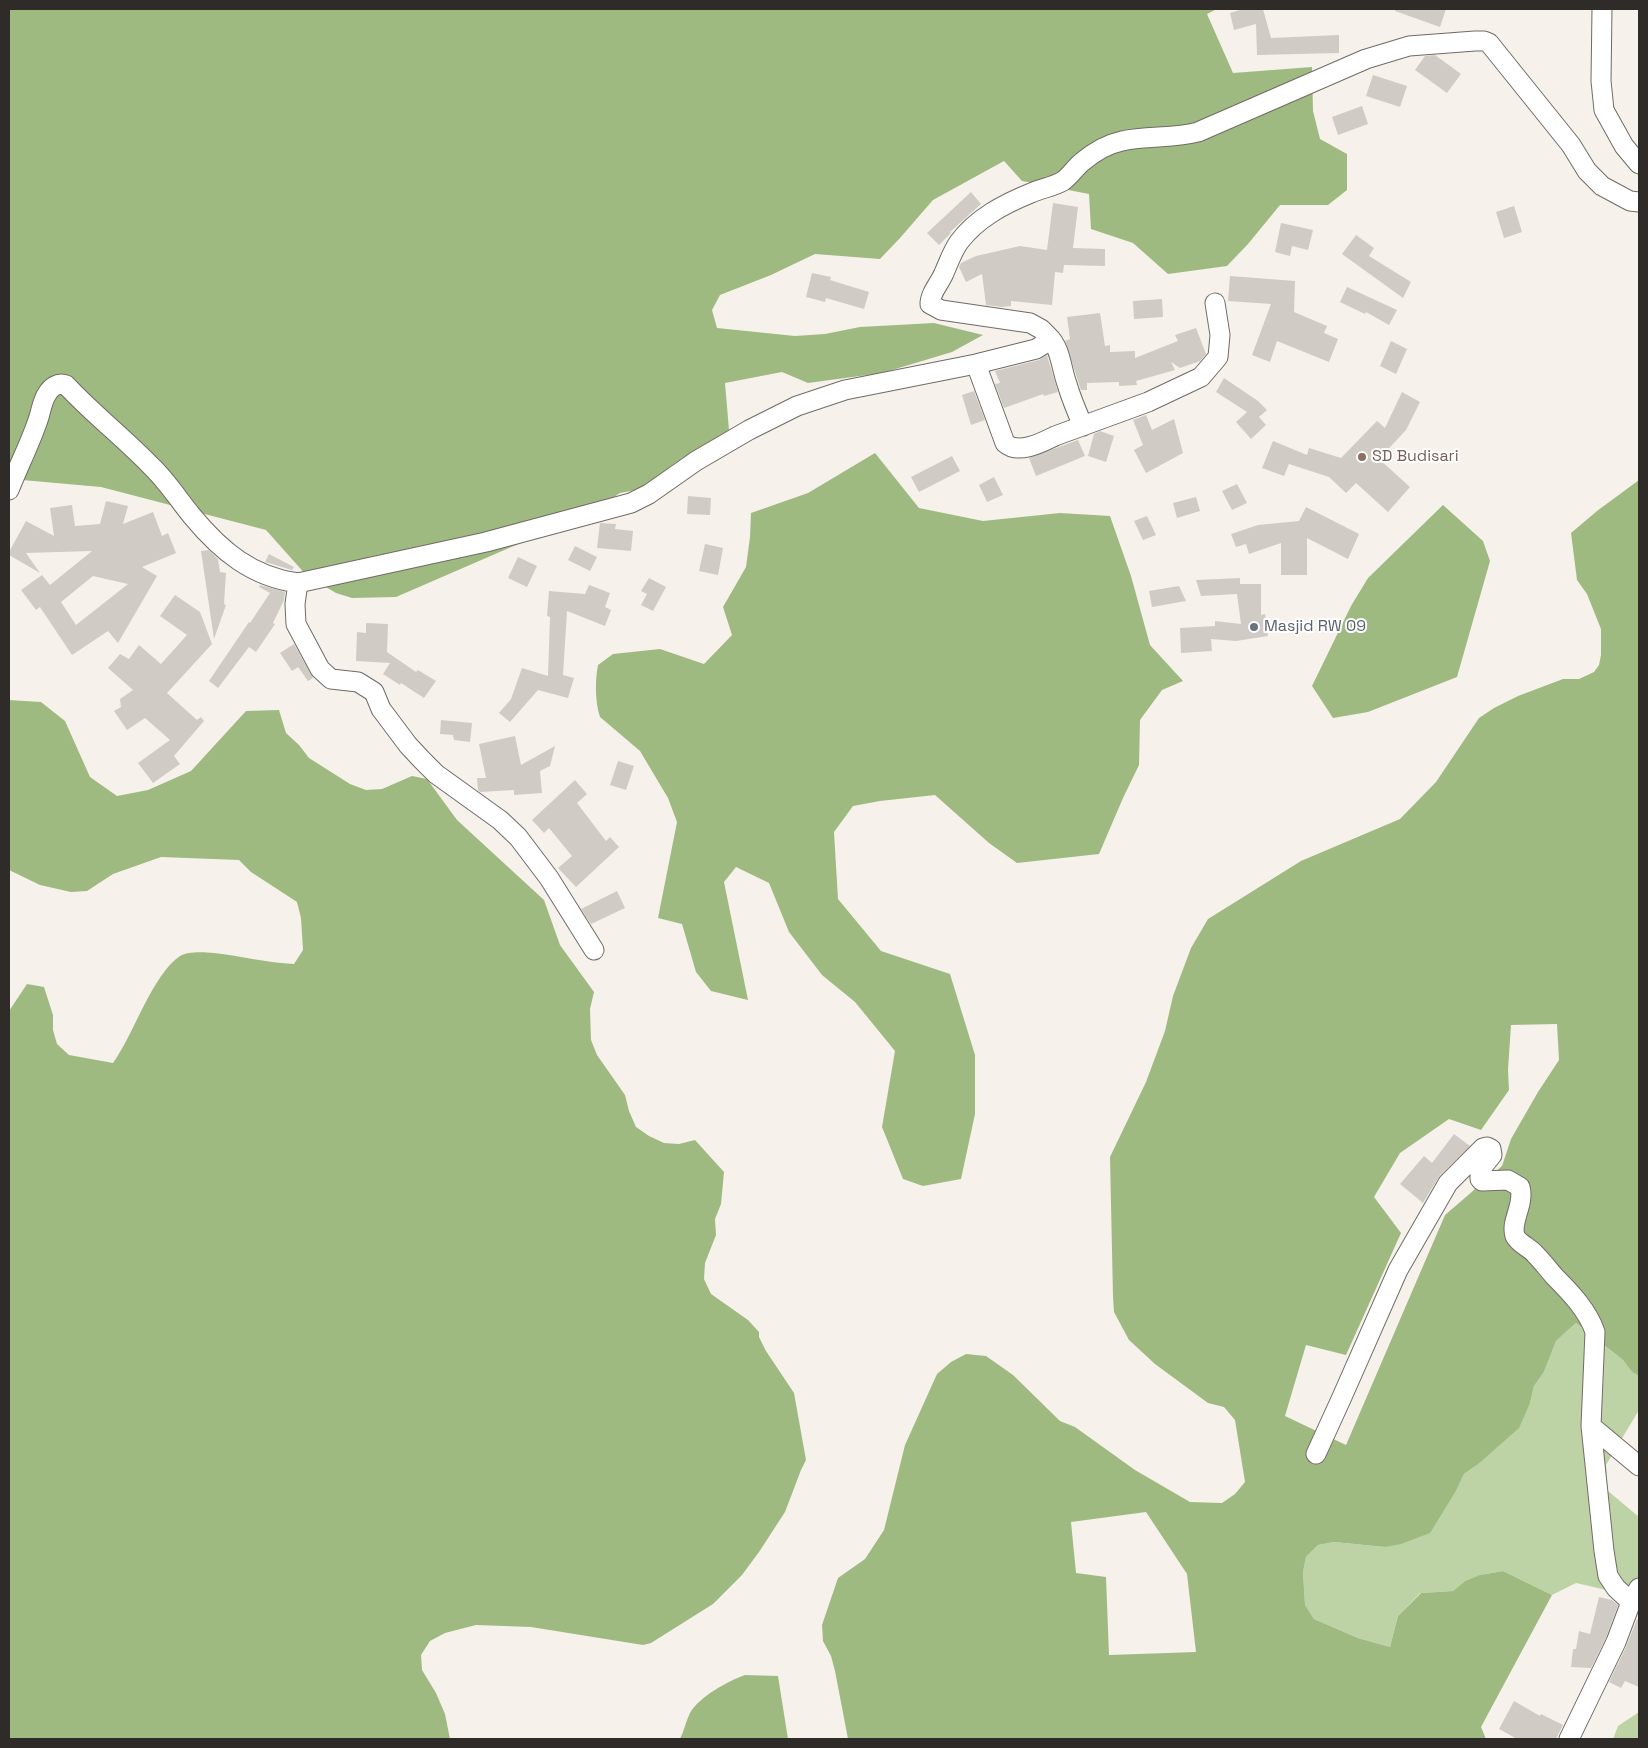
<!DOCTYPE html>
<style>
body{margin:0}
#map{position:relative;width:1648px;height:1748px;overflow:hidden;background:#f7f1eb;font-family:"Space Grotesk",sans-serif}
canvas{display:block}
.frame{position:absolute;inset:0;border:10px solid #2e2b29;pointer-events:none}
</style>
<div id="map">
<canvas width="1648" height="1748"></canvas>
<div class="frame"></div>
</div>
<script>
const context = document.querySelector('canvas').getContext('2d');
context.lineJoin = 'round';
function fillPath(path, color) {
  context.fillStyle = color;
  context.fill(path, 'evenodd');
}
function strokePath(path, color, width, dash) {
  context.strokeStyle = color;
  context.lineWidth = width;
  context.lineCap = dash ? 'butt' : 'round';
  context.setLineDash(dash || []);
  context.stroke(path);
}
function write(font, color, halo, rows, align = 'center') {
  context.font = font + ' "Space Grotesk",sans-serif';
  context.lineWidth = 4;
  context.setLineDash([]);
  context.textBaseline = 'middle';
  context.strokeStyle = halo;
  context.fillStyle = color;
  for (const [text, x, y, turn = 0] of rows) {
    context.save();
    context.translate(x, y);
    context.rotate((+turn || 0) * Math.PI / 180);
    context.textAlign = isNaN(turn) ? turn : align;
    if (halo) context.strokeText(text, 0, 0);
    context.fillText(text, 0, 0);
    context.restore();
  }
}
fillPath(new Path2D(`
 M 1576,1323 L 1623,1360 L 1632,1372 L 1639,1376 L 1639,1410 L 1606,1465 L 1608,1491 L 1639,1517 L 1639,1602 L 1611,1591 L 1576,1583 L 1552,1595 L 1503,1571 L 1485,1574 L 1465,1581 L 1453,1591 L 1420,1593 L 1398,1616 L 1390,1647 L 1358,1638 L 1314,1619 L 1305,1605 L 1303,1572 L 1306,1557 L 1318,1545 L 1334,1542 L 1385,1547 L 1457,1489 L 1464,1474 L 1477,1465 L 1530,1403 L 1534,1386 L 1544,1372 L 1556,1341 Z
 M 1639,1712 L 1639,1739 L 1613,1739 L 1618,1726 Z`), '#bdd3a6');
fillPath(new Path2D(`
 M 9,9 L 1217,9 L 1207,14 L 1233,73 L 1312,67 L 1313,111 L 1320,139 L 1347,154 L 1347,190 L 1328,205 L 1280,205 L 1248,244 L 1227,266 L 1168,274 L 1133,243 L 1091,229 L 1089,194 L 1022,181 L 1004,161 L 933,200 L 900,238 L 880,259 L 815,254 L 771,275 L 720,295 L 712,310 L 717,328 L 795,336 L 825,334 L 860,327 L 934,323 L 983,335 L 952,352 L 882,373 L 808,383 L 782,372 L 725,383 L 729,430 L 675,463 L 641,489 L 620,493 L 578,520 L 509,548 L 396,597 L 352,598 L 336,593 L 307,576 L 266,530 L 101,487 L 11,479 L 9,483 Z
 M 875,453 L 919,508 L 983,521 L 1060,513 L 1110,516 L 1131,576 L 1150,645 L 1183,681 L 1162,690 L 1140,720 L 1139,765 L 1123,798 L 1099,854 L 1017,863 L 989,843 L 935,795 L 880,801 L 853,806 L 834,832 L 838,899 L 881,951 L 950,974 L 975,1055 L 975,1114 L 961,1179 L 923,1186 L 903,1179 L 882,1127 L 895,1051 L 855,1002 L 822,975 L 789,932 L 769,883 L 736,867 L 724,882 L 748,1000 L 711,991 L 696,972 L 682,924 L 658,918 L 677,822 L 668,798 L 640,751 L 600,717 C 595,702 595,680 598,665 L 613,654 L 660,649 L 704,664 L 732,635 L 723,607 L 746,567 L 750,537 L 751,513 L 808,493 Z
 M 1639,480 L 1639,1376 L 1632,1372 L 1623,1360 L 1576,1323 L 1556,1341 L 1544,1372 L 1534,1386 L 1530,1403 L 1519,1428 L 1477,1465 L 1464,1474 L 1457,1489 L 1430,1533 L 1401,1544 L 1385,1547 L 1334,1542 L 1318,1545 L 1306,1557 L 1303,1572 L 1305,1605 L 1314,1619 L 1358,1638 L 1390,1647 L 1398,1616 L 1421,1593 L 1453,1591 L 1465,1581 L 1480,1575 L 1503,1571 L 1552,1595 L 1481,1727 L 1486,1739 L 848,1739 L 835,1671 L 831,1656 L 823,1641 L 822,1625 L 838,1578 L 865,1559 L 884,1530 L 905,1445 L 937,1374 L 951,1362 L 966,1354 L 986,1356 L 1013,1375 L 1060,1421 L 1075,1427 L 1135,1470 L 1190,1502 L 1222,1503 L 1235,1494 L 1245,1482 L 1235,1420 L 1224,1407 L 1208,1403 L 1155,1364 L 1129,1340 L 1114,1312 L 1113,1297 L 1110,1157 L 1146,1082 L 1165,1031 L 1173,996 L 1191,948 L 1208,919 L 1301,861 L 1400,819 L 1436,782 L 1479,718 L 1494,708 L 1518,696 L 1563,679 L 1579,679 L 1594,672 L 1599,665 L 1601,655 L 1601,629 L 1587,594 L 1577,580 L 1571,533 L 1597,511 ZM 1557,1024 L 1559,1060 L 1538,1092 L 1511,1139 L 1502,1166 L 1445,1215 L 1346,1445 L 1285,1416 L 1306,1345 L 1346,1355 L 1401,1233 L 1374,1197 L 1400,1153 L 1449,1119 L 1481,1130 L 1509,1090 L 1508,1070 L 1511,1025 ZM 1146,1512 L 1187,1574 L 1196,1652 L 1109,1655 L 1106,1577 L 1076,1573 L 1071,1522 Z
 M 1443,505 L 1483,541 L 1490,561 L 1457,677 L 1368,712 L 1333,718 L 1312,686 L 1351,606 L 1368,578 Z
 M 9,700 L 41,702 L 65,721 L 90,777 L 117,796 L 148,790 L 191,771 L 246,711 L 279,710 L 286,733 L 299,745 L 309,758 L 350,784 L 366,790 L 382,789 L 412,776 L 427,779 L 457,820 L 544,900 L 560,945 L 594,992 L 590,1009 L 591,1040 L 597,1055 L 625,1095 L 629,1111 L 636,1127 L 649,1136 L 664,1143 L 679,1144 L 695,1140 L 724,1172 L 721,1204 L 715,1219 L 716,1235 L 705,1263 L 704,1279 L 711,1294 L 748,1320 L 759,1332 L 759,1337 L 766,1351 L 794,1393 L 806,1460 L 801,1470 L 785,1512 L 759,1552 L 742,1575 L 713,1604 L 651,1643 L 643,1645 L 531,1627 L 476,1625 L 445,1633 L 430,1641 L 421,1655 L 422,1670 L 436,1693 L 445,1714 L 450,1739 L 9,1739 L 9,1011 L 27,984 L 44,987 L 53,1015 L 53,1030 L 57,1044 L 69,1055 L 113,1063 C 134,1034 152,975 180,956 C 188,951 204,952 214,953 C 241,956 267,963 294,964 L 303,950 L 301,918 L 297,902 L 251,872 L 239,860 L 161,857 L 113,874 L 87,891 L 71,892 L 40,885 L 9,870 Z
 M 745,1675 L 778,1676 L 788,1739 L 680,1739 C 684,1731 686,1721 690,1713 C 699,1697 728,1681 745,1675 Z`), '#9fba80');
fillPath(new Path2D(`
 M 1243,9 L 1263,9 L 1271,38 L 1339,35 L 1339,53 L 1257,55 L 1256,24 L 1234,30 L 1230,13 Z
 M 1396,9 L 1446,9 L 1440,27 L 1395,11 Z
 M 1435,55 L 1461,74 L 1447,93 L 1415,70 L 1425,56 Z
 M 1373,75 L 1407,86 L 1400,107 L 1366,96 Z
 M 1362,106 L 1368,124 L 1338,135 L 1332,117 Z
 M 971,192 L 981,204 L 950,232 L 951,233 L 939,245 L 927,233 Z
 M 1053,203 L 1078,207 L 1073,248 L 1105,249 L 1105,266 L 1064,265 L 1063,273 L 1055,272 L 1052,305 L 1011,301 L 1011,306 L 1002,307 L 986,305 L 982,274 L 966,282 L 959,267 L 961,263 L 976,256 L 1020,246 L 1047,250 Z
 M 1514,206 L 1522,232 L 1504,238 L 1496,212 Z
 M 1281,223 L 1313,230 L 1308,250 L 1292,246 L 1290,256 L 1275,252 Z
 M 1356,235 L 1374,248 L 1369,256 L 1411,282 L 1403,298 L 1342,254 Z
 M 812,273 L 831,277 L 830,280 L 869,292 L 864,309 L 826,298 L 825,302 L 806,297 Z
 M 1230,276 L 1295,281 L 1294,312 L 1327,326 L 1324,333 L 1338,339 L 1329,362 L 1277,341 L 1270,362 L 1252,355 L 1271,304 L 1228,301 Z
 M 1347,287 L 1397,310 L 1389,325 L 1366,312 L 1365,314 L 1340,302 Z
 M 1162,299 L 1163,317 L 1134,319 L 1133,301 Z
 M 1100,313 L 1105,346 L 1110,345 L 1110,352 L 1135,351 L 1135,358 L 1178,341 L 1175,335 L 1196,328 L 1206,354 L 1200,361 L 1180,368 L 1171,362 L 1175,370 L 1136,381 L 1137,385 L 1119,386 L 1119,382 L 1087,383 L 1087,390 L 1081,390 L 1065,341 L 1070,339 L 1067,317 Z
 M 1391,341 L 1407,349 L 1396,374 L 1380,366 Z
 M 1047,355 L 1058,392 L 1044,396 L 1043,394 L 1004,408 L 995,384 L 1000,383 L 995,371 L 1039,360 Z
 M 1224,378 L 1258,401 L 1267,410 L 1259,417 L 1266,425 L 1251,439 L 1236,422 L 1247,412 L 1216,392 Z
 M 974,391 L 985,420 L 971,425 L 962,395 Z
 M 1402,392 L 1420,402 L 1406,430 L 1379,459 L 1410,487 L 1388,512 L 1356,483 L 1346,493 L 1329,477 L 1289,464 L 1284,476 L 1262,468 L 1273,441 L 1307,455 L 1309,448 L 1341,458 L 1377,421 L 1385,428 Z
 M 1146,415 L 1152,430 L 1174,419 L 1183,453 L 1146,473 L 1134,450 L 1143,445 L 1133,420 Z
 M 1100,431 L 1114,436 L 1106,462 L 1088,456 L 1094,434 Z
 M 1078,440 L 1085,456 L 1036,476 L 1029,458 Z
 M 952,456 L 960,471 L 919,492 L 911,477 Z
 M 994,477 L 1003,495 L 987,502 L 979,485 Z
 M 1237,484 L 1247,503 L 1232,510 L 1222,491 Z
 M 688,496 L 711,498 L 710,515 L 687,514 Z
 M 1196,497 L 1200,511 L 1177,518 L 1173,503 Z
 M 106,501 L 128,506 L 123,524 L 153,512 L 162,536 L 168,533 L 176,553 L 142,567 L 157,576 L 118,643 L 108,631 L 72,655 L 40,607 L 36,610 L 21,590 L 42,575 L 50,585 L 92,551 L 26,553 L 40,573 L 9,555 L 9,552 L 26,521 L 54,536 L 50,508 L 72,505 L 75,526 L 100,524 ZM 93,576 L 128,584 L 76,625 L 61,602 Z
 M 1306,507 L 1359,534 L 1348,559 L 1307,538 L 1307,575 L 1281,575 L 1281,543 L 1249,554 L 1246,544 L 1236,547 L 1231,534 L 1258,525 L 1299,521 Z
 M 1147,516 L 1156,535 L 1143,540 L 1134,521 Z
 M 600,523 L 616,524 L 615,529 L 633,531 L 631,551 L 597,548 Z
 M 705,544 L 723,548 L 718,575 L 699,571 Z
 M 575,546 L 597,557 L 590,571 L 568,560 Z
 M 209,550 L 218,559 L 220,572 L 226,573 L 224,604 L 226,605 L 214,639 L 201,551 Z
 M 269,554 L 294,567 L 292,570 L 265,562 Z
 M 518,557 L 537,566 L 527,587 L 508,578 Z
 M 649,578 L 666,587 L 653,611 L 641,605 L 647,594 L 641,591 Z
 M 1240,578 L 1240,584 L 1261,584 L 1261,615 L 1265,614 L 1268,636 L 1236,641 L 1211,639 L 1212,651 L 1181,653 L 1180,628 L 1215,626 L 1215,621 L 1241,624 L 1237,594 L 1201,596 L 1196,580 Z
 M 260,585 L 285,592 L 284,600 L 273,623 L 275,624 L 256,652 L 249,647 L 218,688 L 209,681 L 249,622 L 250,623 L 270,593 L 259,587 Z
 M 589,585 L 610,593 L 605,607 L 611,610 L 605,626 L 567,611 L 563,675 L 574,678 L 568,698 L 538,690 L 510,722 L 499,713 L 511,699 L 522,668 L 548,676 L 550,617 L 547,616 L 549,591 L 585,594 Z
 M 1179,586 L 1186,601 L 1152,607 L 1149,591 Z
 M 175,595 L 200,612 L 212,644 L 167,693 L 197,720 L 201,717 L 204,721 L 174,756 L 180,764 L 153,783 L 138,763 L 170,740 L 145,718 L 127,730 L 114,711 L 121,707 L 120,699 L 133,690 L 108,668 L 120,654 L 129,659 L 139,645 L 161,664 L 187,635 L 160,616 Z
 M 366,623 L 388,624 L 387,652 L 416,672 L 418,670 L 436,681 L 424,698 L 401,683 L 400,685 L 383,674 L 390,663 L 356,661 L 357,632 L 366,633 Z
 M 294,644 L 313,678 L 308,681 L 298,667 L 292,671 L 280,653 Z
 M 441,720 L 472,723 L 470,742 L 454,740 L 453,735 L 440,734 Z
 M 515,736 L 521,765 L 555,746 L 550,766 L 540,771 L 542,793 L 514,795 L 514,790 L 480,792 L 478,790 L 477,778 L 486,778 L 479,744 Z
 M 618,761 L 634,766 L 626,790 L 610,785 Z
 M 575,780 L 587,794 L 577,803 L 606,841 L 610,837 L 619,847 L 576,887 L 558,868 L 572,856 L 549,828 L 544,833 L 532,820 Z
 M 617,891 L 625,908 L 591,924 L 581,909 Z
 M 1454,1134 L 1470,1146 L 1440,1175 L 1423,1203 L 1400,1184 L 1424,1156 L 1432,1163 Z
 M 1599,1597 L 1612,1600 L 1618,1605 L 1606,1638 L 1591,1668 L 1571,1667 L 1573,1649 L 1576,1649 L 1579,1631 L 1590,1634 Z
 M 1637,1619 L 1639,1620 L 1639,1687 L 1625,1681 L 1621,1688 L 1609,1682 L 1626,1647 Z
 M 1514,1701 L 1540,1716 L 1541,1714 L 1563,1725 L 1556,1739 L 1517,1739 L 1499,1729 Z`), '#d1cbc5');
const street = new Path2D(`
 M 1602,9 L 1601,81 L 1604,110 L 1624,146 L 1639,164
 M 1048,336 C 1061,348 1061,368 1067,384 C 1071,398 1077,412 1083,426
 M 976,364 L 1005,443 C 1018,455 1041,443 1055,436 L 1148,402 L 1201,377 L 1218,357 L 1220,335 L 1215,303
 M 9,490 C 18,467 30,444 38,420 C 41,412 42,401 47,394 C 51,387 58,382 66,385 C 93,414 124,438 151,466 C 167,481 178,499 192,516 C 221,551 252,577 298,583 L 486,542 L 631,503 L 649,494 L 696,461 L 749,430 L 797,406 L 845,390 L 976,364 L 1036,349 L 1044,344 L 1048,336 L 1041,329 L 1030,323 L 941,310 L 930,304 C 930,293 940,283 944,273 C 949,262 952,252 959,242 C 977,218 1004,204 1031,193 C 1042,188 1053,187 1063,181 C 1070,176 1075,168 1082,162 C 1094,152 1108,144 1122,141 C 1147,135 1174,139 1198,132 L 1366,59 L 1409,46 L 1475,41 L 1484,41 L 1489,43 L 1571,145 L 1587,171 L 1602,186 L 1630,201 L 1639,202
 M 298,583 L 295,604 L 296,624 L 320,669 L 331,679 L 358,682 L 374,692 L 381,709 L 408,745 L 422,760 L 436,774 L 500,820 L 518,837 L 549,878 L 594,950
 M 1591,1426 L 1639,1466
 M 1316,1454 L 1342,1397 L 1398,1270 L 1448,1183 L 1483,1148 L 1487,1147 L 1491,1149 L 1492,1155 L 1480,1170 L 1480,1179 L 1482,1181 L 1508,1180 L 1520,1187 C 1525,1205 1510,1221 1515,1236 C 1518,1243 1530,1248 1535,1254 C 1542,1261 1548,1269 1555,1277 C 1571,1293 1588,1311 1595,1332 L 1591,1426 L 1604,1551 L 1608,1576 L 1616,1588 L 1631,1602
 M 1569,1739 L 1616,1642 L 1631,1602 L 1639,1588`);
strokePath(street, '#706b66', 21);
strokePath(street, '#fff', 19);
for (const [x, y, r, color] of [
 [1362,457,5,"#8d6e63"],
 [1254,627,5,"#6b7280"]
]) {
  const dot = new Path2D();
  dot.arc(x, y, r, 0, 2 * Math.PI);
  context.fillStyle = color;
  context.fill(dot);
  strokePath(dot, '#fff', 2);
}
write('16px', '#785e54', '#fff', [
 ["SD Budisari",1372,457]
], 'left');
write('16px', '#5b616d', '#fff', [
 ["Masjid RW 09",1264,627]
], 'left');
</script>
